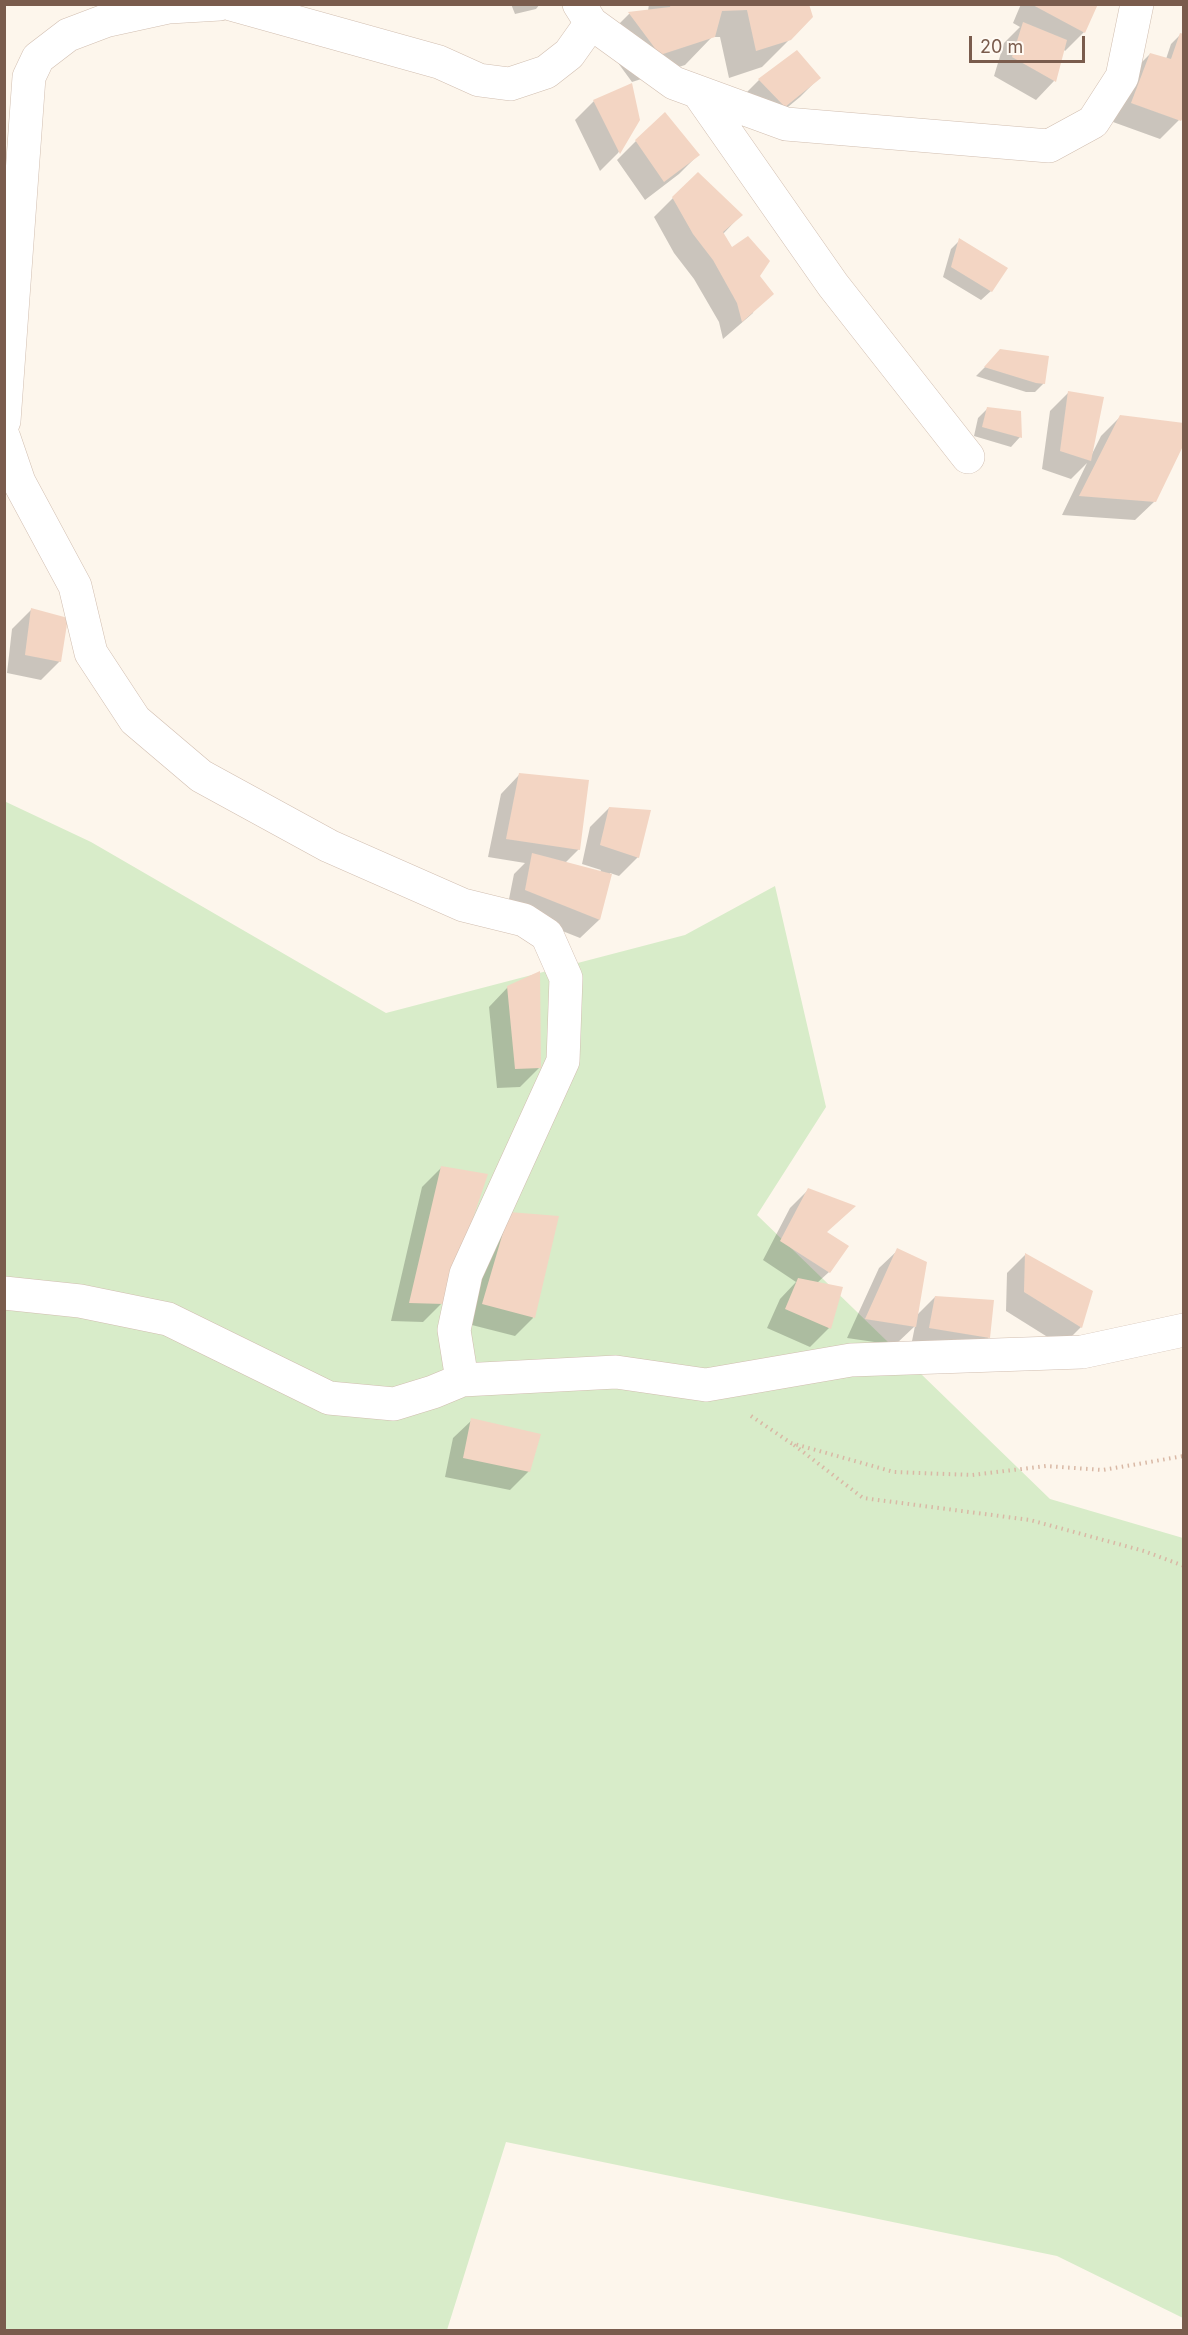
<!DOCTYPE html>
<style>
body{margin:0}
#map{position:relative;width:1188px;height:2335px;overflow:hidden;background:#fdf6ec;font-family:Inter,sans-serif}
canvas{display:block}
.frame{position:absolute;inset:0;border:6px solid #7a5c4d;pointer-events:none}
.scale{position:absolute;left:969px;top:36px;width:116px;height:27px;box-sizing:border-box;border:3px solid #7a5c4d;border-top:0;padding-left:8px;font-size:18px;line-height:21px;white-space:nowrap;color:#7a5c4d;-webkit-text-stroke:4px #fffaf3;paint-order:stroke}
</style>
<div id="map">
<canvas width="1188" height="2335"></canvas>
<div class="frame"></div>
<div class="scale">20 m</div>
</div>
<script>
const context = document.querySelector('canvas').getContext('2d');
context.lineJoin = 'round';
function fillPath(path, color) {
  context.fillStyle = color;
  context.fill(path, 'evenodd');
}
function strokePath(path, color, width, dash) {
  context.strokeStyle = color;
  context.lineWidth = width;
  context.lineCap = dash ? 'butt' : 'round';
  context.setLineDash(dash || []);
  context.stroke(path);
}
fillPath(new Path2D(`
 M 4,801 L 91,842 L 386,1013 L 685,935 L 775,886 L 826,1107 L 757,1215 L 1050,1499 L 1183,1538 L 1183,2318 L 1057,2256 L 506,2142 L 447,2330 L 5,2330 Z`), '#d8ecc9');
fillPath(new Path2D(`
 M 511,4 L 540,4 L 536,9 L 515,14 Z
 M 649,4 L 808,4 L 812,17 L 762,67 L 729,78 L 720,37 L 712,37 L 685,65 L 632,82 L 602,41 L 629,14 L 648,11 Z
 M 1021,4 L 1096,4 L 1084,32 L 1065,51 L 1063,49 L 1054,81 L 1036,100 L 994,76 L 1004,43 L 1020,27 L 1013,23 Z
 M 1180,35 L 1179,120 L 1160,139 L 1113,122 L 1131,73 L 1150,54 L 1166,59 L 1171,44 Z
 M 819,78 L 800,97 L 766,125 L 741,98 L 759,80 Z
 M 594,101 L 638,120 L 618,153 L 600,171 L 575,120 Z
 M 636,141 L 698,155 L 679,174 L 645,200 L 617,160 Z
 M 673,198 L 741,215 L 723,234 L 732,249 L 759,276 L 753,313 L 723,339 L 719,322 L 694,279 L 674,253 L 654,217 Z
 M 960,240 L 991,291 L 981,300 L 943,277 L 951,249 Z
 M 991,361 L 1044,383 L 1035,392 L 1026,392 L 976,376 Z
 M 1069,392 L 1092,454 L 1101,436 L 1120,417 L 1155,501 L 1135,520 L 1062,515 L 1087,463 L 1071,479 L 1042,469 L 1050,411 Z
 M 987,409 L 1020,437 L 1011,447 L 974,436 L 978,418 Z
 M 31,610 L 60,661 L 41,680 L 7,673 L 12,629 Z
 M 519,775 L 579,849 L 565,863 L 600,872 L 601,870 L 582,864 L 590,827 L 609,808 L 638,857 L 619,876 L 610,873 L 599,920 L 580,938 L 507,909 L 514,874 L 525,863 L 488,857 L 501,794 Z
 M 508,987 L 539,1068 L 520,1087 L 497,1088 L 489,1007 Z
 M 441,1168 L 442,1303 L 423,1322 L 391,1321 L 422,1187 Z
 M 809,1189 L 826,1233 L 829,1272 L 817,1283 L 829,1328 L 810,1347 L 767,1328 L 780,1299 L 796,1282 L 763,1260 L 790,1208 Z
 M 510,1213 L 533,1318 L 515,1336 L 464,1323 L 490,1232 Z
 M 898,1250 L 916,1316 L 935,1297 L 989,1338 L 970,1357 L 911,1346 L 915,1326 L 895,1345 L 847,1338 L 879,1268 Z
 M 1025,1255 L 1091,1292 L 1081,1327 L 1062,1346 L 1006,1311 L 1007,1273 Z
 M 472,1420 L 529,1471 L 510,1490 L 445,1477 L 453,1438 Z`), '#0003');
fillPath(new Path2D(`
 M 671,4 L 809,4 L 813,17 L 791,40 L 756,51 L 747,10 L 722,11 L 715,37 L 660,55 L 628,12 L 670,7 Z
 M 1031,4 L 1098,4 L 1085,33 Z
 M 1023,22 L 1067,40 L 1056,82 L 1012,57 Z
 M 1180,33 L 1184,34 L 1184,116 L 1181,121 L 1131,103 L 1150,53 L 1171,59 Z
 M 797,50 L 821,78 L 785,107 L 758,79 Z
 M 632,83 L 640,120 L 620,154 L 593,100 Z
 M 665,112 L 700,155 L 664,182 L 635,140 Z
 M 698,172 L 743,215 L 723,232 L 732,247 L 748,236 L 770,261 L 760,276 L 774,294 L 742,322 L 737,303 L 713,260 L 693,234 L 672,197 Z
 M 959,238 L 1008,268 L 992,292 L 951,267 Z
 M 1000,349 L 1049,356 L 1045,384 L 1036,383 L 984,367 Z
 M 1068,391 L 1104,397 L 1091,461 L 1060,451 Z
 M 987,407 L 1021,411 L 1022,438 L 982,427 Z
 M 1120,415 L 1184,423 L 1184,444 L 1156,502 L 1079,496 Z
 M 31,608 L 68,618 L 61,662 L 25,655 Z
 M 519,773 L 589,780 L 580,850 L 506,839 Z
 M 609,807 L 651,810 L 639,858 L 600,845 Z
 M 532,853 L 612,874 L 600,920 L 525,890 Z
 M 540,971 L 541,1068 L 515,1069 L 507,986 Z
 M 441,1166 L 488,1174 L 444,1304 L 409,1303 Z
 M 808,1188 L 856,1206 L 827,1232 L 849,1246 L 830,1273 L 780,1241 Z
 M 509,1212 L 559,1216 L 535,1318 L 482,1304 Z
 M 897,1248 L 927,1262 L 916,1327 L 865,1319 Z
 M 1025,1253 L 1093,1291 L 1082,1328 L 1024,1292 Z
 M 798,1278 L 843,1287 L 831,1329 L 785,1309 Z
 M 935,1296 L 994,1300 L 990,1338 L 929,1328 Z
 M 471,1418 L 541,1434 L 530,1472 L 463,1458 Z`), '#f3d5c3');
const minor = new Path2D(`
 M 231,4 L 439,62 L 479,80 L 510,84 L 546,72 L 569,54 L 591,23
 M 579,4 L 591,23 L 674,83 L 786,124 L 1049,146 L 1093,122 L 1122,77 L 1137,4
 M 698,92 L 833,285 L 968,457
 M 4,421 L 29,77 L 38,58 L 68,35 L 105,21 L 169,7 L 220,4
 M 4,438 L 19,482 L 75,586 L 91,653 L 135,720 L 201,776 L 329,846 L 463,905 L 524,920 L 547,935 L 566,978 L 563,1061 L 466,1274 L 454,1330 L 462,1380 L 433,1392 L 394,1404 L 329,1398 L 168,1319 L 80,1301 L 4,1293
 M 462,1380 L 616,1372 L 706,1385 L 851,1360 L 1082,1352 L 1184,1330`);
strokePath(minor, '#d1beb0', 34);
strokePath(new Path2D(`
 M 751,1416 L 791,1443 L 894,1472 L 972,1475 L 1046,1466 L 1103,1470 L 1184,1456
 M 794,1445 L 863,1498 L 1030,1520 L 1144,1551 L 1184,1566`), '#d9b8a5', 4, [1.5, 4.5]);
strokePath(minor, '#fff', 33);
</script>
